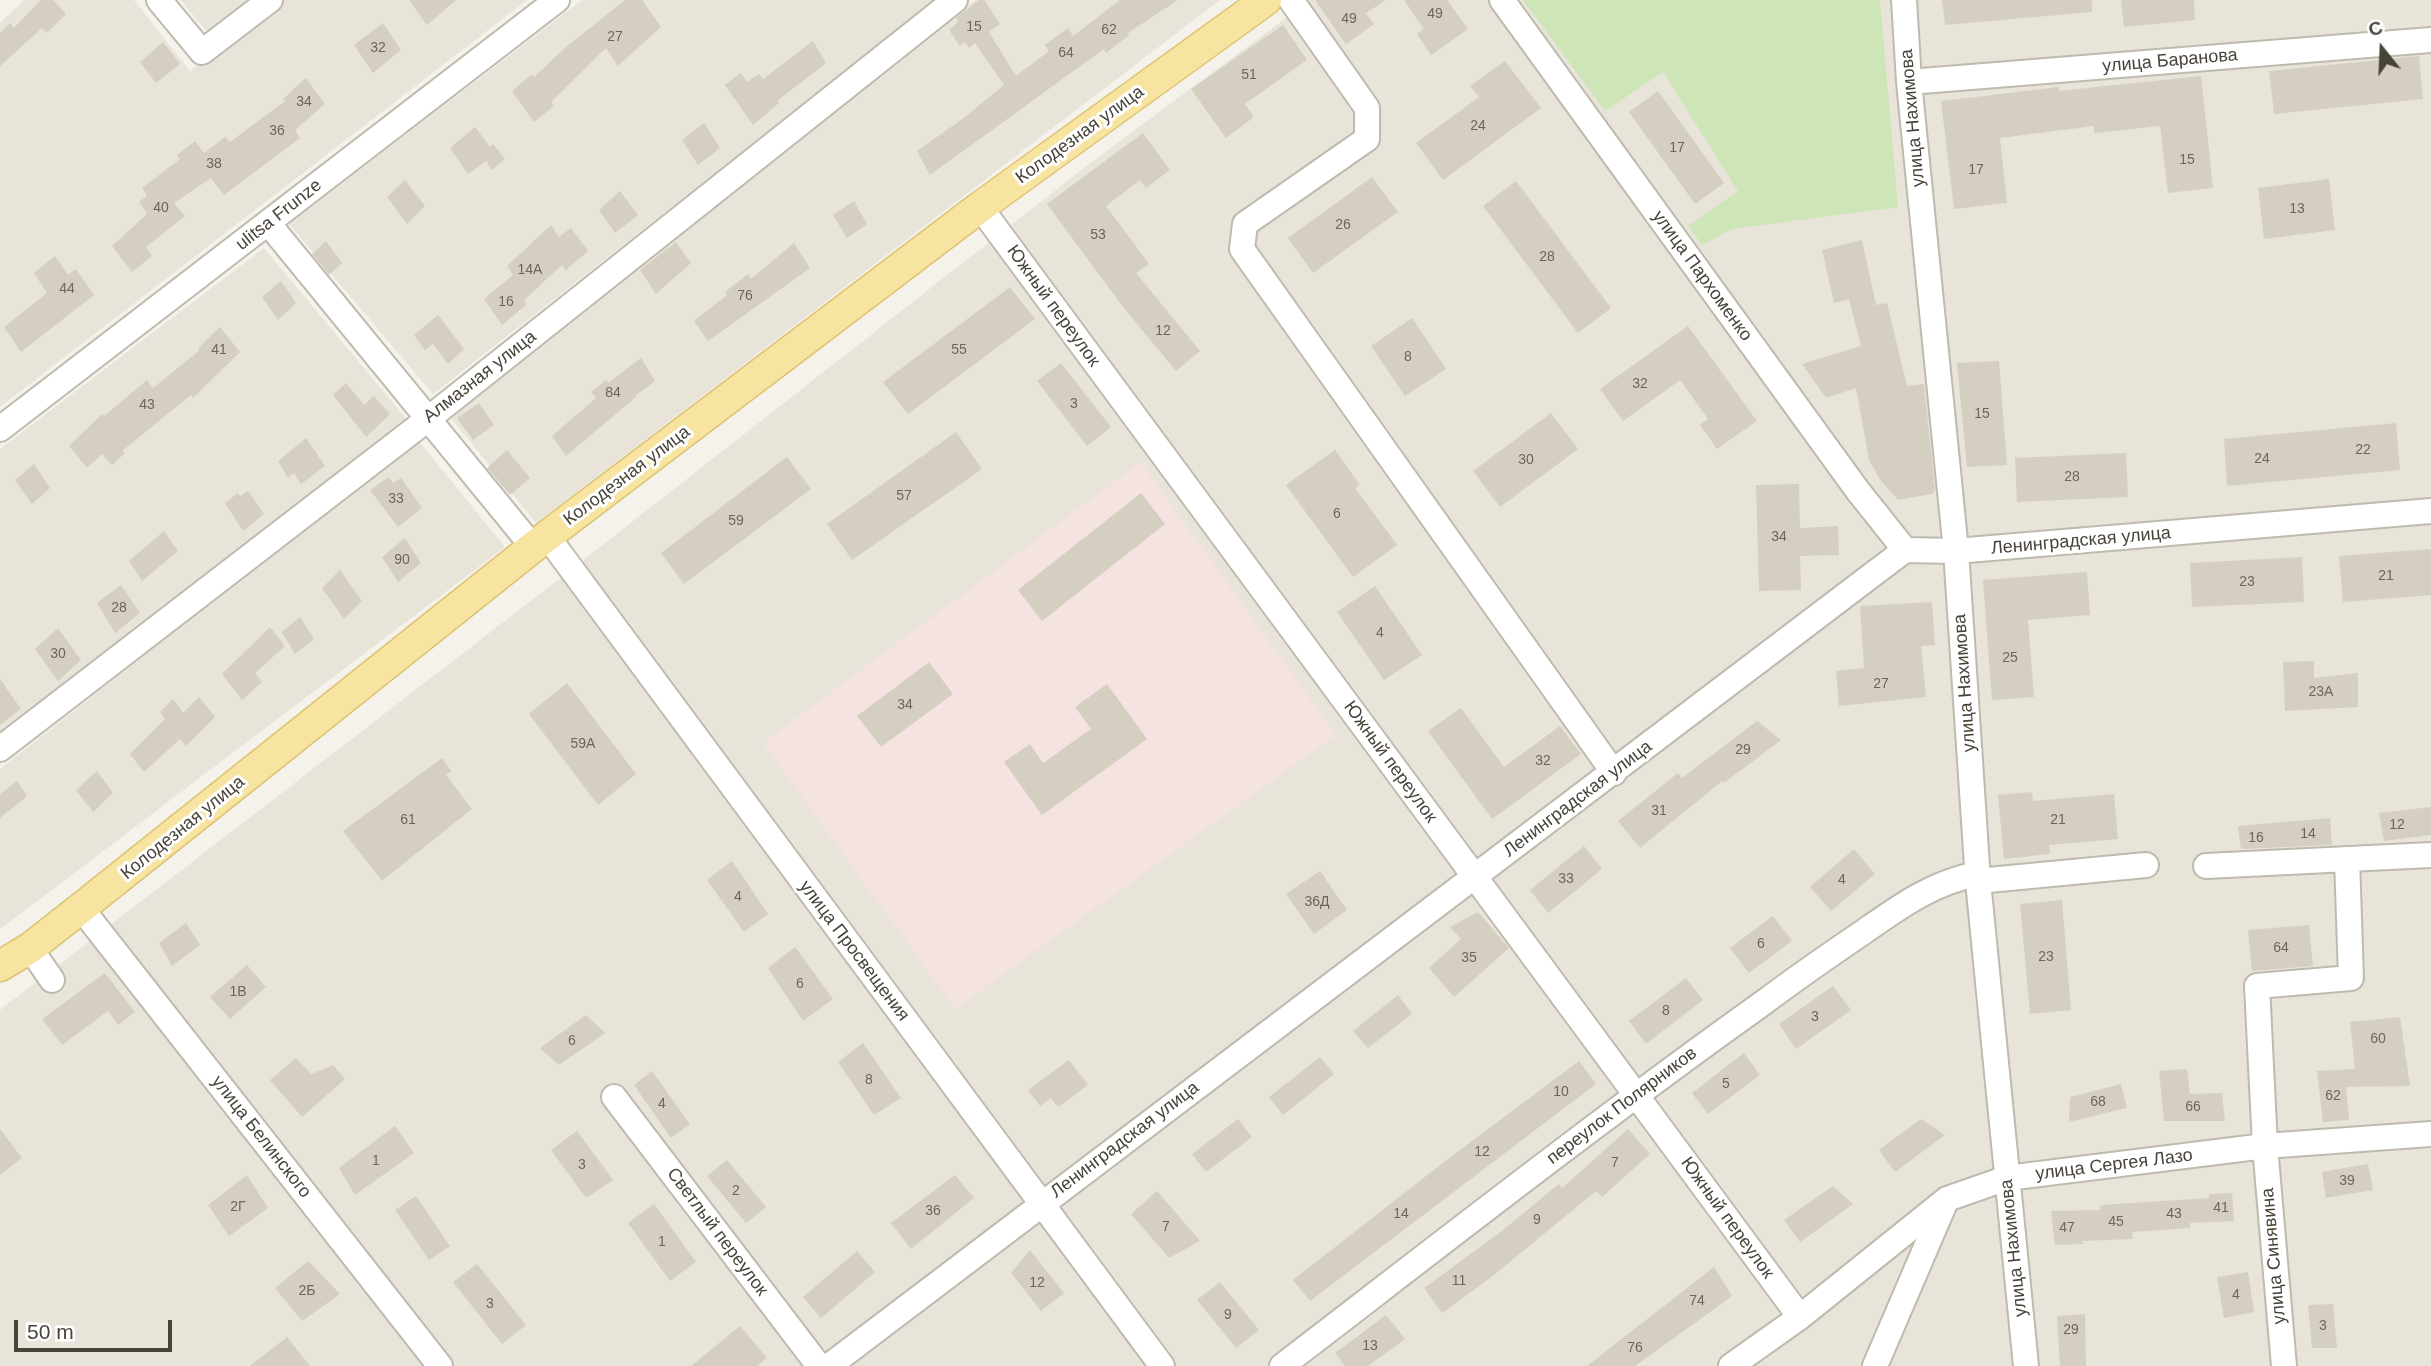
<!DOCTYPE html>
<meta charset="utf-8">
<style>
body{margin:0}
#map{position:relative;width:2431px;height:1366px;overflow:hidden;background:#f4f2eb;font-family:Helvetica,sans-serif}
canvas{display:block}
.north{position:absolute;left:2347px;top:14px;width:70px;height:70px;-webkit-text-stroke:5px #fff;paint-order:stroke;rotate:342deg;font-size:19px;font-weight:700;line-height:28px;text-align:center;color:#484339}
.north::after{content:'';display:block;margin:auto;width:24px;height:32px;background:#484339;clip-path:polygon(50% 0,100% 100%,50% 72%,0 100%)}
.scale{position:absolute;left:14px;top:1320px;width:158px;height:32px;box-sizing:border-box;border:4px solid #484339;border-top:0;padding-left:9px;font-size:21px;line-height:24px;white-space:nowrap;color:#484339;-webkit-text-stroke:5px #fff;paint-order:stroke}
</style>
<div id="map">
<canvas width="2431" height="1366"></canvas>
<div class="north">С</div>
<div class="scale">50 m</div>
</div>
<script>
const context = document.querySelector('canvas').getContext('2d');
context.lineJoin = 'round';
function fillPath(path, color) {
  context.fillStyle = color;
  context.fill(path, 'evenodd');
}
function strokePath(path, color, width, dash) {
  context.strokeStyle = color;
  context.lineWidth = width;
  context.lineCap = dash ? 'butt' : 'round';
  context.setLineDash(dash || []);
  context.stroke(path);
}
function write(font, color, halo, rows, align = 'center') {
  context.font = font + ' Helvetica,sans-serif';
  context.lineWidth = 6;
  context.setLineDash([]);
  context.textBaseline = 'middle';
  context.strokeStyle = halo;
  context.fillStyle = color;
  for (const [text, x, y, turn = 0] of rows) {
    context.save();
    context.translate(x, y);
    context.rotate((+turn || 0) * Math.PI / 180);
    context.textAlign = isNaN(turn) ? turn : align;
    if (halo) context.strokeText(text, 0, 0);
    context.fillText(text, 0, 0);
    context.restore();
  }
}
fillPath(new Path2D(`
 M 24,0 L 134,0 L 190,71 L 285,0 L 527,0 L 0,407 L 0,23 Z
 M 181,0 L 247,0 L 206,31 Z
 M 582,0 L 936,0 L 433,394 L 289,224 Z
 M 975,0 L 1220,0 L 536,523 L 447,413 Z
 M 1310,0 L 2431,0 L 2431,1366 L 0,1366 L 0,1010 L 549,587 L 1080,171 Z
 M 264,248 L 409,422 L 0,740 L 0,449 Z
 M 418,440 L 505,547 L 0,929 L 0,769 Z`), '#e8e4d9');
fillPath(new Path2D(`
 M 1141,462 L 1336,735 L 955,1009 L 763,743 Z`), '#f4e3e0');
fillPath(new Path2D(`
 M 1523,0 L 1880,0 L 1898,207 L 1732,229 L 1702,245 L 1688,226 L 1738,191 L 1663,72 L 1605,111 Z`), '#cee5b7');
fillPath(new Path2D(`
 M 41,0 L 53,0 L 66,14 L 47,33 L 42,28 L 0,66 L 0,33 L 10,23 L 14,28 Z
 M 409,0 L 456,0 L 427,25 Z
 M 625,0 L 642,0 L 661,27 L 618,66 L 606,48 L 551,102 L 554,106 L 534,122 L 512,91 L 532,74 L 534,77 L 566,47 Z
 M 979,0 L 984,0 L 1000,24 L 989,32 L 1016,76 L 1049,51 L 1045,45 L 1068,28 L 1073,36 L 1120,0 L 1178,0 L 1128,33 L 1129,35 L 1106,53 L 1104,49 L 930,175 L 917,151 L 961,120 L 1004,85 L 975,43 L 969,48 L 965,42 L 960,46 L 949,30 L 958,22 L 956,18 Z
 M 1315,0 L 1386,0 L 1366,13 L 1374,24 L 1346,44 Z
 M 1404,0 L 1447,0 L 1468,29 L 1431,55 L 1417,34 L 1424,29 Z
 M 1942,0 L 2092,0 L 2092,12 L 1945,25 Z
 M 2121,0 L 2194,0 L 2195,20 L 2124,27 Z
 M 383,23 L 401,50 L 373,73 L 354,45 Z
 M 1283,25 L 1307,60 L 1245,104 L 1254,117 L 1226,138 L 1191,89 Z
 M 813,41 L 826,63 L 777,101 L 779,103 L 753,125 L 725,85 L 741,73 L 747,82 L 759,74 L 763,79 Z
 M 163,42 L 180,64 L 156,83 L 140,62 Z
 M 2419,56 L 2423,99 L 2274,114 L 2269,71 Z
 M 1505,61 L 1541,108 L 1443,180 L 1416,143 L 1479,97 L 1470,86 Z
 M 2201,76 L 2213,188 L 2168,193 L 2160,126 L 2094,133 L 2094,126 L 2000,138 L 2007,203 L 1954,209 L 1941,101 L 2059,87 L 2059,91 Z
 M 306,78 L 325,104 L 295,130 L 300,138 L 224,195 L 211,178 L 174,203 L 185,216 L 146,247 L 152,256 L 132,272 L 112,246 L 147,214 L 139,202 L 147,196 L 142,188 L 180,159 L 177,155 L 195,141 L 204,153 L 225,137 L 230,142 L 285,101 L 283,99 Z
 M 1658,91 L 1724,183 L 1695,204 L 1629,112 Z
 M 704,123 L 720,148 L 698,165 L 682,140 Z
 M 475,127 L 490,147 L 493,144 L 505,159 L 492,170 L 486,161 L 468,174 L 450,148 Z
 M 1143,133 L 1170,170 L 1146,188 L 1140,180 L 1106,206 L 1149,264 L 1136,273 L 1200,351 L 1176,371 L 1123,307 L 1047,204 Z
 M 1372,177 L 1398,212 L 1313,273 L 1288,238 Z
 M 2329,179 L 2335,230 L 2264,239 L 2258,188 Z
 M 405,180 L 425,206 L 407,224 L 387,197 Z
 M 1516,181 L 1611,308 L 1578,333 L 1483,206 Z
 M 620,191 L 638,215 L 615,233 L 599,210 Z
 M 854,201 L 867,224 L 847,238 L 833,215 Z
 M 551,225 L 559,237 L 571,228 L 588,251 L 566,270 L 562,265 L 524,300 L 527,304 L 502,325 L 484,299 L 513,275 L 507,266 Z
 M 1862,240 L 1876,305 L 1887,303 L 1907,386 L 1924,384 L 1935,490 L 1932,494 L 1898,500 L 1881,481 L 1869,460 L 1856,388 L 1826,398 L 1802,364 L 1861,346 L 1849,299 L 1834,303 L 1822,250 Z
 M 326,241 L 342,263 L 329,275 L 312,254 Z
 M 676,242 L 691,263 L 656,294 L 640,270 Z
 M 794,243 L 810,268 L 708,341 L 694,321 L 727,295 L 725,292 L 748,274 L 751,279 Z
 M 55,256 L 68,275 L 76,269 L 94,295 L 21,352 L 4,327 L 47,293 L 34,273 Z
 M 281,281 L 296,303 L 278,320 L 262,297 Z
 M 1010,287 L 1035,319 L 908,414 L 883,382 Z
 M 438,315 L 464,349 L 448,364 L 433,344 L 425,350 L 414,335 Z
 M 1412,318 L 1446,369 L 1405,396 L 1371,346 Z
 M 1688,326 L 1757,421 L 1717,449 L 1700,425 L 1708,419 L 1680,380 L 1623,421 L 1600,389 Z
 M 220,327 L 240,352 L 193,398 L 191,395 L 122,451 L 125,453 L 112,465 L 102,454 L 87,468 L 69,446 L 102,414 L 104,416 L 147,380 L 153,388 L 200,350 L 198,348 Z
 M 641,358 L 655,381 L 635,396 L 636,397 L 566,456 L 552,436 L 596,398 L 591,392 L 606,380 L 608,383 Z
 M 1999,361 L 2007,465 L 1967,467 L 1957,363 Z
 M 1061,363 L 1111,427 L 1087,446 L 1037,381 Z
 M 346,383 L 364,405 L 374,396 L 390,414 L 366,437 L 333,395 Z
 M 479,403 L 494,425 L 473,440 L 457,418 Z
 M 1551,413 L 1578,449 L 1500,507 L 1473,471 Z
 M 2396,423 L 2400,470 L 2227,486 L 2224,439 Z
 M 956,432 L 982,469 L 852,560 L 827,524 Z
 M 306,438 L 325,466 L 301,484 L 294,473 L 288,478 L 278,461 Z
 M 507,450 L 530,478 L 510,495 L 487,468 Z
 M 1335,450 L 1360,485 L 1355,488 L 1397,545 L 1353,577 L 1286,485 Z
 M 2126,453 L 2128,497 L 2017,502 L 2015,458 Z
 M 787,457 L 811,489 L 684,584 L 661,553 Z
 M 34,464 L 50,488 L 32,504 L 15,480 Z
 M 389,477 L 393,483 L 401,478 L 422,508 L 398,527 L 370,490 Z
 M 1799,484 L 1800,528 L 1838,526 L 1839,555 L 1800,556 L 1801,590 L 1759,591 L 1756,485 Z
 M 248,491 L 264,514 L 243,531 L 225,503 L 238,493 L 240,496 Z
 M 1141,493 L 1165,524 L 1042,621 L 1018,590 Z
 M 164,531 L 178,551 L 142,581 L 129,561 Z
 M 405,538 L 421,563 L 398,582 L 382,557 Z
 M 2431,549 L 2431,595 L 2343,602 L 2339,556 Z
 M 2302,557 L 2304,602 L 2192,607 L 2190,563 Z
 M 340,570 L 362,601 L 344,619 L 322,588 Z
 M 2087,572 L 2090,615 L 2028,620 L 2034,697 L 1992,700 L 1983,580 Z
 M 121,585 L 140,613 L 115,633 L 97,603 Z
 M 1375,586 L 1422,655 L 1384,680 L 1337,612 Z
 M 1932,602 L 1935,645 L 1921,646 L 1926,697 L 1839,706 L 1836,671 L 1864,668 L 1860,606 Z
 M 300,617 L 314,639 L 295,654 L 282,632 Z
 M 270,627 L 285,646 L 255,673 L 262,682 L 242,700 L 222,674 Z
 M 58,628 L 81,660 L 58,681 L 35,649 Z
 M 2314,661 L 2314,678 L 2358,673 L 2358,707 L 2285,711 L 2283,662 Z
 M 929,662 L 953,694 L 881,747 L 857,716 Z
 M 0,679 L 21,709 L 0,725 Z
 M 567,683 L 636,774 L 598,805 L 529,714 Z
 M 1107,684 L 1147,739 L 1042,815 L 1004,762 L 1030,744 L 1043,763 L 1091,729 L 1075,707 Z
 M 199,697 L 215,717 L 186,746 L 180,739 L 144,772 L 130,754 L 165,719 L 160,712 L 173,699 L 183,713 Z
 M 1461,708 L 1504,767 L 1560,726 L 1581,754 L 1492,819 L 1428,731 Z
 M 1757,721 L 1781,740 L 1724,783 L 1722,781 L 1640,848 L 1618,821 L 1678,773 L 1682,778 Z
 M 442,758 L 451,771 L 446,775 L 472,809 L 382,881 L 343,831 Z
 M 97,771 L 113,793 L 93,812 L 76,790 Z
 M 17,781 L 27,796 L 0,818 L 0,794 Z
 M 2032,792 L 2033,801 L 2114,794 L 2118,839 L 2049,845 L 2050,854 L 2004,859 L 1998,795 Z
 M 2431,807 L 2431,835 L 2384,841 L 2379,813 Z
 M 2330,818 L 2332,845 L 2241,849 L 2238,826 Z
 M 1584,846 L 1602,869 L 1548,913 L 1530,890 Z
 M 1854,849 L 1875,874 L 1831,911 L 1810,887 Z
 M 732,861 L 768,914 L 744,932 L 707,880 Z
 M 1320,871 L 1347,910 L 1314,934 L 1286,894 Z
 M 2062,900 L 2071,1010 L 2030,1014 L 2020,904 Z
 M 1478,912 L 1509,948 L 1454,997 L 1429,968 L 1461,939 L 1450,927 Z
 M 1773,916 L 1792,941 L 1749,973 L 1730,948 Z
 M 186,923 L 200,945 L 172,966 L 159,943 Z
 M 2309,925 L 2313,966 L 2252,971 L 2248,930 Z
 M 795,947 L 833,999 L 803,1021 L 768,968 Z
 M 247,965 L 266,987 L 230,1019 L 210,997 Z
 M 105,973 L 135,1012 L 118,1025 L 108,1011 L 62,1045 L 42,1019 Z
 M 1686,978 L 1703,1000 L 1646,1044 L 1629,1021 Z
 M 1833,986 L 1851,1010 L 1796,1049 L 1779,1024 Z
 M 1398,995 L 1412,1014 L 1368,1048 L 1353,1031 Z
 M 586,1015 L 605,1033 L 559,1065 L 540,1048 Z
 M 2400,1017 L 2410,1086 L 2346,1087 L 2349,1120 L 2323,1122 L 2317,1071 L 2355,1069 L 2350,1022 Z
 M 863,1043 L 901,1098 L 874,1115 L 838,1062 Z
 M 1744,1053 L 1760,1075 L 1708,1114 L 1692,1093 Z
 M 1320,1057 L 1334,1074 L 1283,1115 L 1269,1097 Z
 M 296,1058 L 311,1074 L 333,1065 L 345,1079 L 302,1117 L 270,1080 Z
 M 1069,1060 L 1088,1085 L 1058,1107 L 1051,1098 L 1040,1106 L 1028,1090 Z
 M 1579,1061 L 1596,1084 L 1310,1301 L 1293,1280 L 1444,1162 Z
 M 2187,1069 L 2190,1094 L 2222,1093 L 2225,1121 L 2164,1121 L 2159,1071 Z
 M 652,1071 L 690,1124 L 671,1138 L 634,1085 Z
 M 2121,1084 L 2127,1108 L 2069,1122 L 2070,1097 Z
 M 1238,1119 L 1252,1137 L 1206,1172 L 1192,1154 Z
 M 1921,1119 L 1945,1135 L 1895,1172 L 1879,1150 Z
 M 395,1126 L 414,1153 L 355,1195 L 339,1168 Z
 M 0,1129 L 22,1158 L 0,1175 Z
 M 1628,1129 L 1650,1154 L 1602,1197 L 1596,1191 L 1494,1275 L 1442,1313 L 1424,1288 L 1498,1234 L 1559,1184 L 1562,1188 Z
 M 577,1131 L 613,1180 L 586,1198 L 551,1150 Z
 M 727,1160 L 766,1207 L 746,1223 L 707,1176 Z
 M 2368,1164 L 2373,1190 L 2326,1198 L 2322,1172 Z
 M 247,1175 L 268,1208 L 229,1236 L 208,1205 Z
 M 955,1175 L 974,1198 L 911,1249 L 891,1223 Z
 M 1833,1186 L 1853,1204 L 1800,1242 L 1784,1220 Z
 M 1157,1191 L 1200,1241 L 1169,1258 L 1131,1214 Z
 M 2232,1193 L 2234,1221 L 2190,1223 L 2190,1228 L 2132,1232 L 2133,1239 L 2082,1241 L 2083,1244 L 2055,1245 L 2051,1211 L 2101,1210 L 2100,1205 L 2209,1198 L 2209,1194 Z
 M 416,1196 L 450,1246 L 429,1260 L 395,1210 Z
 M 654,1204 L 696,1262 L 670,1281 L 628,1223 Z
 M 1030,1250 L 1064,1293 L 1041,1311 L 1011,1273 Z
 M 857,1251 L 875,1272 L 821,1318 L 803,1297 Z
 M 308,1261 L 340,1294 L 302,1321 L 275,1288 Z
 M 477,1264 L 526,1325 L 502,1344 L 453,1282 Z
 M 1714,1267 L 1732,1296 L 1635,1366 L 1587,1366 Z
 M 2248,1272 L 2254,1312 L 2224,1318 L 2217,1277 Z
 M 1220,1282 L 1259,1330 L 1236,1348 L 1197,1300 Z
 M 2333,1304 L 2337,1348 L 2312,1348 L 2308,1305 Z
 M 2085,1314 L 2086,1366 L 2060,1366 L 2057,1316 Z
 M 1386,1315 L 1405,1339 L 1368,1366 L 1345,1366 L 1335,1353 Z
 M 740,1326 L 767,1358 L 757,1366 L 691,1366 Z
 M 287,1337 L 310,1366 L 250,1366 Z`), '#d5cfc1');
const minor = new Path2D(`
 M 159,0 L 202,52 L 270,0
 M 1291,0 L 1367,108 L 1367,139 L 1245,224 L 1242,249 L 1614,773
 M 1502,0 L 1858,491 L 1905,550
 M 1904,0 L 1909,82 L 1956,551 L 1978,881 L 2026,1366
 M 1909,82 L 2431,40
 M 980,207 L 1800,1317
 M 268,223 L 533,547
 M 0,429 L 557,0
 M 547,536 L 1162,1366
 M 0,749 L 428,419 L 955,0
 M 2206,866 L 2431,855
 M 1978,881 L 2146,865
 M 81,908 L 440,1366
 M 30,948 L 52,980
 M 614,1097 L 819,1366
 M 829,1366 L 1905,550 L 1956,551 L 2431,511
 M 1282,1366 C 1441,1244 1599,1120 1763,1003 C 1795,979 1828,956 1862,933 C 1899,907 1933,882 1978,874
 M 1731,1366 L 1800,1317 L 1947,1199 L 2007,1178 L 2265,1146 L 2431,1134
 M 1875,1366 L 1945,1203
 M 2284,1366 L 2265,1146 L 2257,986 L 2351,978 L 2347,859`);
const major = new Path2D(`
 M 0,966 L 30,948 L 81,908 L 547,536 L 980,207 L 1266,0`);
strokePath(minor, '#bfbaae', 28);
strokePath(major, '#ddc371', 33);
strokePath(minor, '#fff', 24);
strokePath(major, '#f8e4a1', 30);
write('14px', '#6b665b', null, [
 ["49",1435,14],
 ["49",1349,19],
 ["15",974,27],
 ["62",1109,30],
 ["27",615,37],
 ["32",378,48],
 ["64",1066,53],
 ["51",1249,75],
 ["34",304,102],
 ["24",1478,126],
 ["36",277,131],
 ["17",1677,148],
 ["15",2187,160],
 ["38",214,164],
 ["17",1976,170],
 ["40",161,208],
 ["13",2297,209],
 ["26",1343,225],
 ["53",1098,235],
 ["28",1547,257],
 ["14А",530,270],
 ["44",67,289],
 ["76",745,296],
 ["16",506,302],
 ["12",1163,331],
 ["41",219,350],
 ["55",959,350],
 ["8",1408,357],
 ["32",1640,384],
 ["84",613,393],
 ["3",1074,404],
 ["43",147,405],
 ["15",1982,414],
 ["22",2363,450],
 ["24",2262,459],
 ["30",1526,460],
 ["28",2072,477],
 ["57",904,496],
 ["33",396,499],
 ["6",1337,514],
 ["59",736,521],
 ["34",1779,537],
 ["90",402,560],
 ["21",2386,576],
 ["23",2247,582],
 ["28",119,608],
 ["4",1380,633],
 ["30",58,654],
 ["25",2010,658],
 ["27",1881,684],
 ["23А",2321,692],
 ["34",905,705],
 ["59А",583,744],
 ["29",1743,750],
 ["32",1543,761],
 ["31",1659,811],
 ["61",408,820],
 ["21",2058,820],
 ["12",2397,825],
 ["14",2308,834],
 ["16",2256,838],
 ["33",1566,879],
 ["4",1842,880],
 ["4",738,897],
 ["36Д",1317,902],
 ["6",1761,944],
 ["64",2281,948],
 ["23",2046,957],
 ["35",1469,958],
 ["6",800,984],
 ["1В",238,992],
 ["8",1666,1011],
 ["3",1815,1017],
 ["60",2378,1039],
 ["6",572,1041],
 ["8",869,1080],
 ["5",1726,1084],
 ["10",1561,1092],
 ["62",2333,1096],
 ["68",2098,1102],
 ["4",662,1104],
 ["66",2193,1107],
 ["12",1482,1152],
 ["1",376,1161],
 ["7",1615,1163],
 ["3",582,1165],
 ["39",2347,1181],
 ["2",736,1191],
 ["2Г",238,1207],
 ["41",2221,1208],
 ["36",933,1211],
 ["14",1401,1214],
 ["43",2174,1214],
 ["9",1537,1220],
 ["45",2116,1222],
 ["7",1166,1227],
 ["47",2067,1228],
 ["1",662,1242],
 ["11",1459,1281],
 ["12",1037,1283],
 ["2Б",307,1291],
 ["4",2236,1295],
 ["74",1697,1301],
 ["3",490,1304],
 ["9",1228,1315],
 ["3",2323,1326],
 ["29",2071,1330],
 ["13",1370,1346],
 ["76",1635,1348]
]);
write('18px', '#484339', '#fff', [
 ["улица Баранова",2170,61,-5],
 ["улица Нахимова",1913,118,-95],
 ["Колодезная улица",1080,135,-36],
 ["ulitsa Frunze",279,215,-38],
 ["улица Пархоменко",1702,276,54],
 ["Южный переулок",1053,306,54],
 ["Алмазная улица",480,377,-38],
 ["Колодезная улица",627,476,-37],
 ["Ленинградская улица",2081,541,-5],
 ["улица Нахимова",1965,683,-94],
 ["Южный переулок",1390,762,54],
 ["Ленинградская улица",1578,799,-37],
 ["Колодезная улица",183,828,-39],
 ["улица Просвещения",854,951,53],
 ["переулок Полярников",1622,1106,-37],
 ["улица Белинского",261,1137,52],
 ["Ленинградская улица",1125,1140,-37],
 ["улица Сергея Лазо",2114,1165,-7],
 ["Южный переулок",1727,1218,54],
 ["Светлый переулок",717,1232,53],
 ["улица Нахимова",2014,1248,-96],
 ["улица Синявина",2274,1256,-95]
]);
</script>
